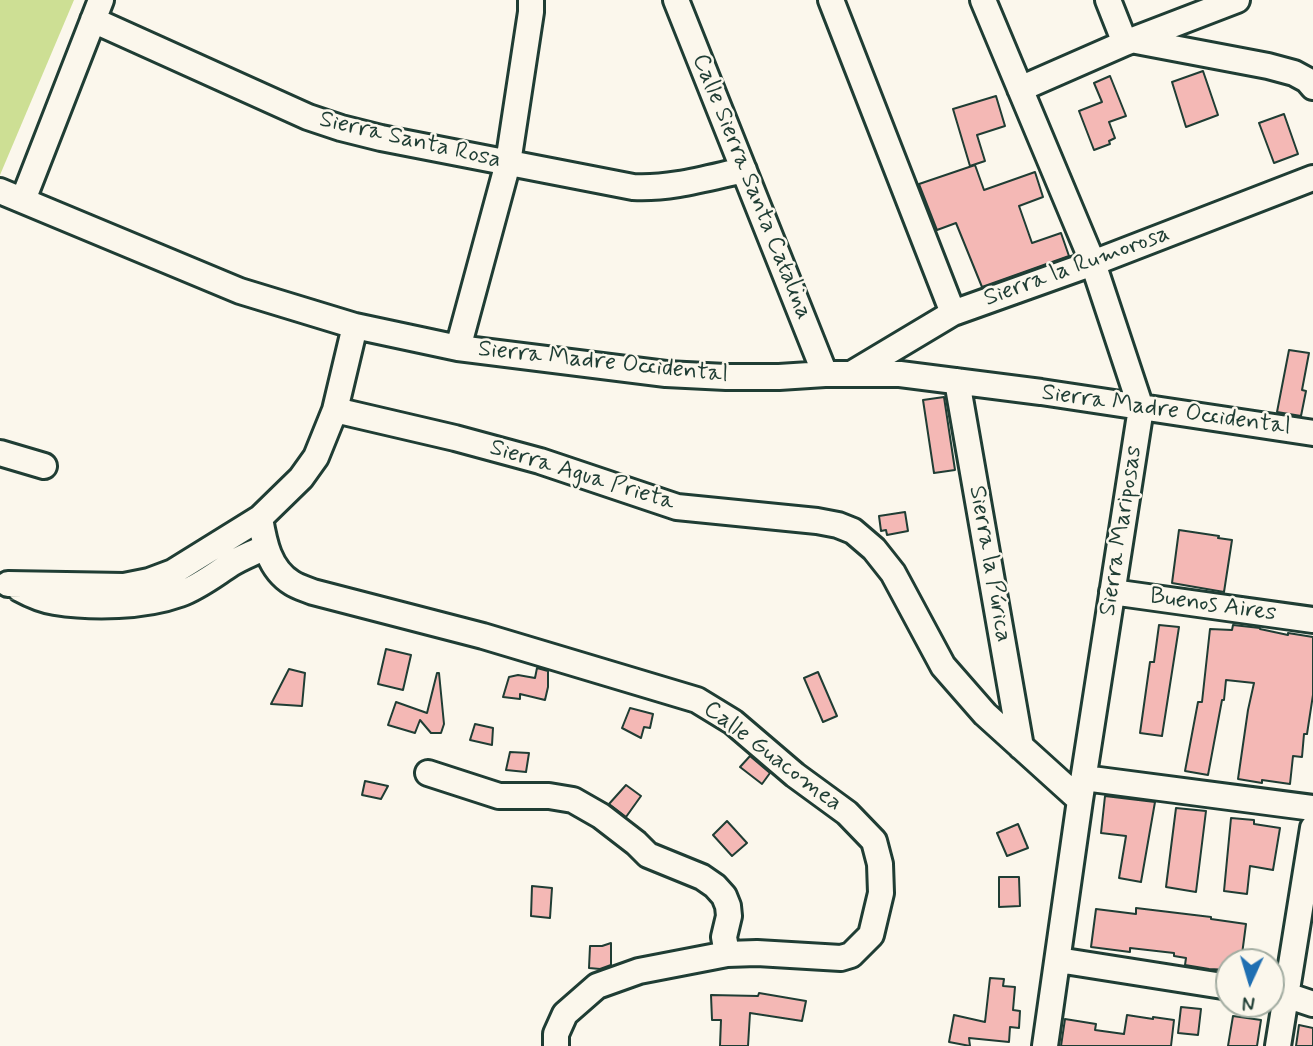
<!DOCTYPE html>
<meta charset="utf-8">
<style>
body{margin:0}
#map{position:relative;width:1313px;height:1046px;overflow:hidden;background:#fbf7ec;font-family:Mynerve,sans-serif}
canvas{display:block}
.north{position:absolute;left:1215px;top:948px;width:70px;height:70px;box-sizing:border-box;background:#fbf7ec;border:2px solid #a3ada2;border-radius:50%;rotate:184deg;font-size:19px;font-weight:700;line-height:28px;text-align:center;color:#1f3d34}
.north::after{content:'';display:block;margin:auto;width:24px;height:32px;background:#1f6fb2;clip-path:polygon(50% 0,100% 100%,50% 72%,0 100%)}
</style>
<div id="map">
<canvas width="1313" height="1046"></canvas>
<div class="north">N</div>
</div>
<script>
const context = document.querySelector('canvas').getContext('2d');
context.lineJoin = 'round';
function fillPath(path, color) {
  context.fillStyle = color;
  context.fill(path, 'evenodd');
}
function strokePath(path, color, width, dash) {
  context.strokeStyle = color;
  context.lineWidth = width;
  context.lineCap = dash ? 'butt' : 'round';
  context.setLineDash(dash || []);
  context.stroke(path);
}
function write(font, color, halo, rows, align = 'center') {
  context.font = font + ' Mynerve,sans-serif';
  context.lineWidth = 5;
  context.setLineDash([]);
  context.textBaseline = 'middle';
  context.strokeStyle = halo;
  context.fillStyle = color;
  for (const [text, x, y, turn = 0] of rows) {
    context.save();
    context.translate(x, y);
    context.rotate((+turn || 0) * Math.PI / 180);
    context.textAlign = isNaN(turn) ? turn : align;
    if (halo) context.strokeText(text, 0, 0);
    context.fillText(text, 0, 0);
    context.restore();
  }
}
fillPath(new Path2D(`
 M 0,0 L 74,0 L 0,175 Z`), '#cddf94');
const building = new Path2D(`
 M 1203,71 L 1218,115 L 1186,127 L 1172,82 Z
 M 1110,76 L 1126,116 L 1109,122 L 1115,138 L 1109,141 L 1110,144 L 1094,150 L 1079,111 L 1102,102 L 1094,83 Z
 M 996,96 L 1005,126 L 977,135 L 985,161 L 970,166 L 953,109 Z
 M 1284,114 L 1298,154 L 1274,163 L 1259,123 Z
 M 975,165 L 984,190 L 1035,172 L 1043,197 L 1019,206 L 1032,243 L 1061,233 L 1069,256 L 982,287 L 956,223 L 937,230 L 919,184 Z
 M 1289,350 L 1309,353 L 1302,390 L 1306,391 L 1301,416 L 1277,412 Z
 M 944,397 L 955,470 L 934,473 L 923,400 Z
 M 905,512 L 908,531 L 887,535 L 886,530 L 881,531 L 879,516 Z
 M 1179,530 L 1219,536 L 1218,538 L 1232,540 L 1224,592 L 1172,583 Z
 M 1159,625 L 1179,627 L 1162,736 L 1140,733 L 1150,662 L 1154,662 Z
 M 1233,625 L 1260,628 L 1260,629 L 1288,635 L 1288,633 L 1313,637 L 1313,695 L 1307,734 L 1304,734 L 1302,757 L 1293,756 L 1290,784 L 1262,780 L 1262,783 L 1238,779 L 1248,710 L 1254,683 L 1226,680 L 1224,700 L 1222,700 L 1208,775 L 1185,771 L 1198,702 L 1202,702 L 1210,629 L 1232,630 Z
 M 386,649 L 411,655 L 403,690 L 378,684 Z
 M 537,668 L 548,671 L 548,687 L 545,700 L 520,694 L 520,699 L 503,697 L 509,677 L 518,675 L 535,678 Z
 M 289,669 L 305,673 L 302,706 L 271,704 Z
 M 818,672 L 837,716 L 823,722 L 804,678 Z
 M 437,673 L 439,673 L 444,724 L 441,733 L 431,733 L 420,720 L 415,733 L 388,725 L 396,702 L 427,713 Z
 M 630,708 L 653,714 L 650,728 L 644,727 L 641,738 L 622,728 Z
 M 475,724 L 493,728 L 492,745 L 470,740 Z
 M 510,752 L 529,753 L 526,772 L 506,770 Z
 M 750,756 L 770,773 L 762,784 L 740,767 Z
 M 365,781 L 388,786 L 381,799 L 362,795 Z
 M 626,785 L 641,796 L 626,817 L 609,804 Z
 M 1105,796 L 1155,802 L 1141,882 L 1119,878 L 1126,836 L 1101,833 Z
 M 1176,808 L 1206,811 L 1196,892 L 1166,887 Z
 M 1231,818 L 1254,820 L 1254,824 L 1280,828 L 1273,870 L 1250,866 L 1247,894 L 1224,891 Z
 M 727,821 L 747,843 L 732,856 L 713,835 Z
 M 1018,824 L 1028,848 L 1007,856 L 997,833 Z
 M 999,877 L 1019,877 L 1020,906 L 999,907 Z
 M 532,886 L 552,888 L 550,918 L 531,916 Z
 M 1136,908 L 1211,917 L 1211,919 L 1246,924 L 1241,962 L 1229,962 L 1229,970 L 1209,969 L 1185,965 L 1186,958 L 1174,956 L 1174,953 L 1130,948 L 1130,952 L 1091,947 L 1096,909 L 1136,914 Z
 M 611,943 L 611,965 L 600,969 L 589,968 L 590,946 L 602,946 Z
 M 990,978 L 1004,979 L 1003,986 L 1015,987 L 1013,1010 L 1020,1011 L 1019,1028 L 1010,1027 L 1009,1042 L 969,1038 L 970,1046 L 949,1042 L 954,1015 L 985,1022 Z
 M 759,993 L 806,1001 L 802,1021 L 750,1013 L 748,1046 L 720,1046 L 721,1020 L 712,1020 L 711,995 L 758,996 Z
 M 1181,1007 L 1201,1009 L 1198,1035 L 1178,1033 Z
 M 1127,1015 L 1153,1019 L 1153,1017 L 1174,1020 L 1171,1046 L 1061,1046 L 1065,1019 L 1096,1024 L 1095,1030 L 1124,1034 Z
 M 1233,1016 L 1261,1020 L 1257,1046 L 1228,1046 Z
 M 1299,1025 L 1313,1028 L 1313,1046 L 1296,1046 Z`);
fillPath(building, '#f4b8b5');
strokePath(building, '#1f3d34', 2);
const minor = new Path2D(`
 M 676,0 L 825,374
 M 831,0 L 953,313
 M 983,0 L 1093,263 L 1141,408 L 1080,800 L 1045,1046
 M 1108,0 L 1125,43
 M 93,20 L 308,117 L 341,128 L 381,138 L 633,187 C 671,189 707,178 744,170
 M 1131,40 L 1268,66 L 1294,73 L 1307,80 L 1313,87
 M 1020,89 L 1125,43 L 1237,0
 M 0,191 L 240,291 L 355,326 L 458,348 L 666,374 L 726,377 L 779,377 L 825,374 L 900,374 L 1041,392 L 1313,433
 M 23,200 L 101,0
 M 458,348 L 508,163 L 531,12 L 531,0
 M 851,374 L 953,313 L 1093,263 L 1313,178
 M 957,381 L 1021,747
 M 335,410 L 455,438 L 540,461 L 677,507 L 817,521 L 838,525 L 853,531 L 874,549 L 893,573 L 943,666 L 985,714 L 1080,800
 M 0,453 L 44,466
 M 260,518 C 264,542 269,569 292,583 C 298,587 306,589 313,592 L 483,636 L 697,700 L 733,722 L 795,775 L 847,813 L 874,841 L 880,864 L 881,893 L 871,935 L 851,955 L 841,958 L 757,953 L 727,954 L 639,971 L 597,986 L 565,1014 L 556,1034 L 556,1046
 M 8,584 L 124,586 L 149,581 L 173,572 L 260,518 L 301,478 L 316,457 L 335,410 L 355,326
 M 20,589 C 31,595 43,600 55,602 C 93,608 144,607 180,594 C 199,587 214,575 231,564 C 242,557 254,553 265,547
 M 1112,592 L 1313,620
 M 428,773 L 499,796 L 549,796 L 573,800 L 601,816 L 636,843 L 648,855 L 702,877 L 715,886 L 724,896 L 728,906 L 729,916 L 724,937 L 727,954
 M 1084,778 L 1313,808
 M 1058,960 L 1229,987
 M 1272,993 L 1286,995 L 1313,1004
 M 1278,1046 L 1313,828`);
strokePath(minor, '#1f3d34', 30);
strokePath(minor, '#fbf7ec', 24);
write('24px', '#1f3d34', '#fbf7ec', [
 ["Sierra Santa Rosa",410,141,13],
 ["Calle Sierra Santa Catalina",751,187,68],
 ["Sierra la Rumorosa",1077,267,-20],
 ["Sierra Madre Occidental",603,363,6],
 ["Sierra Madre Occidental",1166,411,8],
 ["Sierra Agua Prieta",582,476,17],
 ["Sierra Mariposas",1122,531,-81],
 ["Sierra la Púrica",989,564,80],
 ["Buenos Aires",1213,606,8],
 ["Calle Guacomea",772,757,37]
]);
</script>
